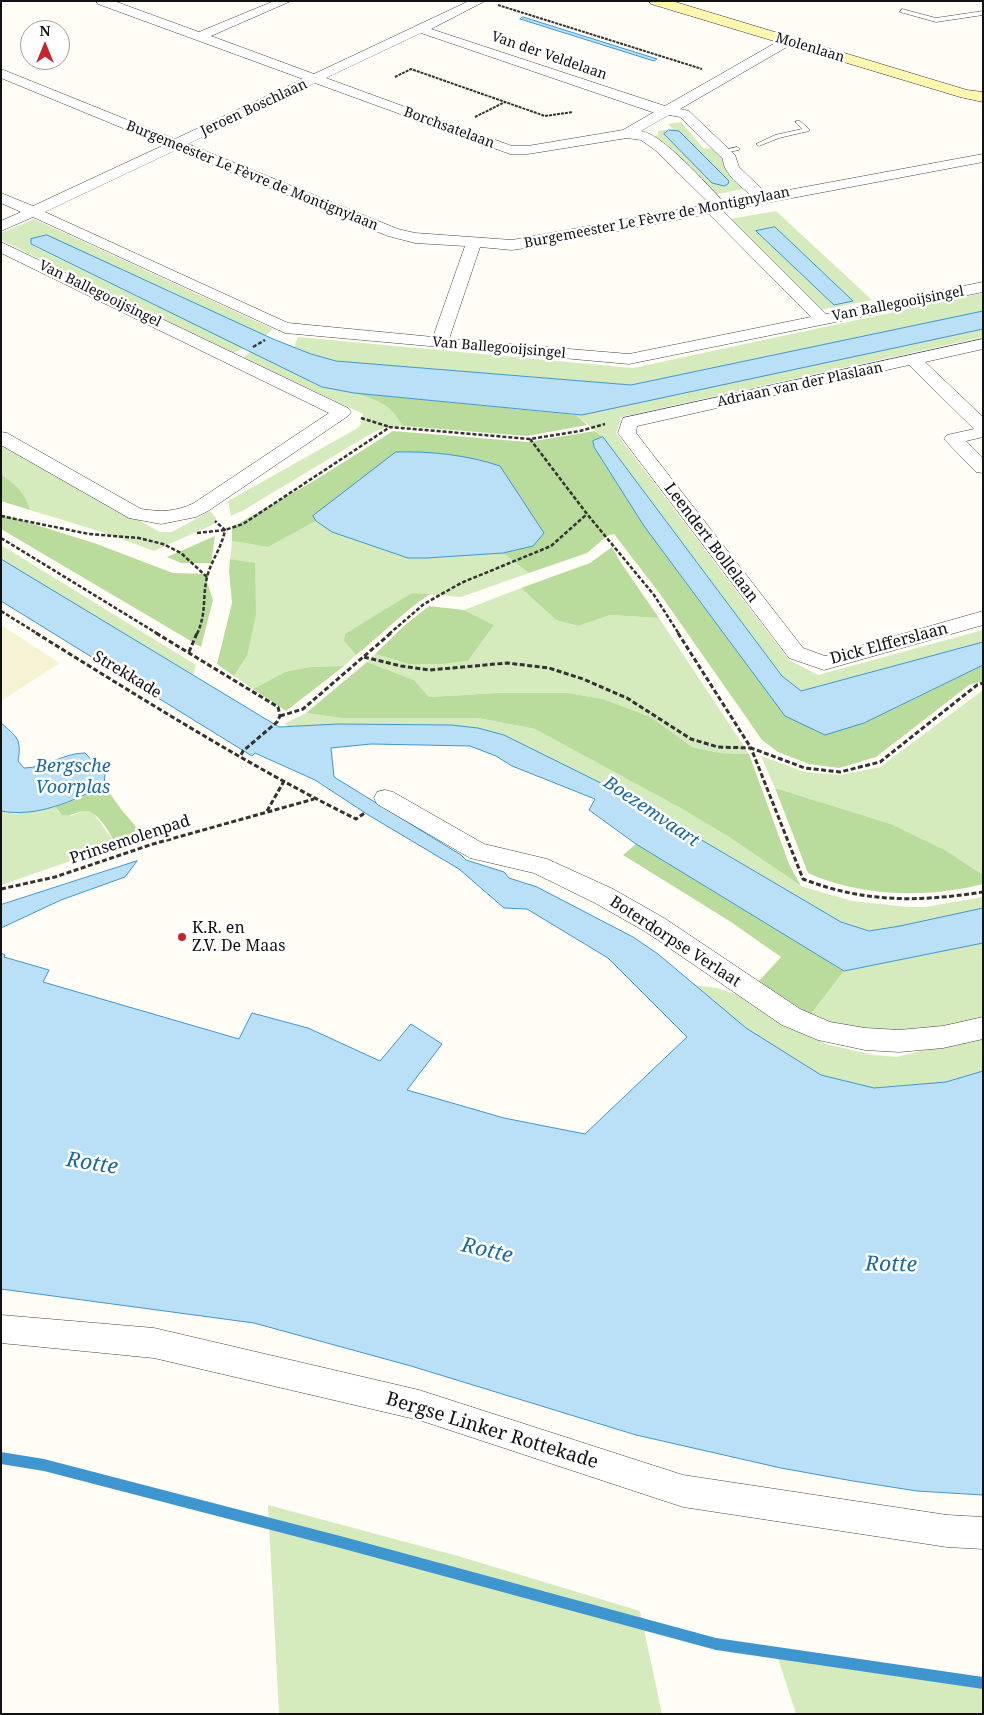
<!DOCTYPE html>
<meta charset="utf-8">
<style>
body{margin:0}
#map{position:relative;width:984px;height:1715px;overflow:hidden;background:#fffdf5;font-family:"Noto Serif",serif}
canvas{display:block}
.frame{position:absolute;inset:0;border:2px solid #111;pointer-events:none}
.north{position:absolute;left:20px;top:20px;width:50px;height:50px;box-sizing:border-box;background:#fff;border:1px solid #a0a0a0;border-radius:50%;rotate:0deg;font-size:14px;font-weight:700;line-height:20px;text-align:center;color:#111}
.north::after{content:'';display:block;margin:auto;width:18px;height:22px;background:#c4262e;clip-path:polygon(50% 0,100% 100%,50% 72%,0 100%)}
</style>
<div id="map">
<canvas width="984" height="1715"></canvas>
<div class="frame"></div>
<div class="north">N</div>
</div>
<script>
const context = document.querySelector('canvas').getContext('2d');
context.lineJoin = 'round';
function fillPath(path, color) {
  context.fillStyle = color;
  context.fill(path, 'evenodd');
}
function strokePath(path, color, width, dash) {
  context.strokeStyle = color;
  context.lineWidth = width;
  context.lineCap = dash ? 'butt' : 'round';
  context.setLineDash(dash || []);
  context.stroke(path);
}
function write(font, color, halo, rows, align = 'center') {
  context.font = font + ' "Noto Serif",serif';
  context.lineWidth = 5;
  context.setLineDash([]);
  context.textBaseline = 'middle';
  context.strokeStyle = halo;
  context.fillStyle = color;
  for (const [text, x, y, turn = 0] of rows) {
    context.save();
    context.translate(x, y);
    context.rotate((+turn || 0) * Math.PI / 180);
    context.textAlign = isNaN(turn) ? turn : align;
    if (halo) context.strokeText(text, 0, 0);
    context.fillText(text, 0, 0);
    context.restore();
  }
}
fillPath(new Path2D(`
 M 1,625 L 60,663 L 1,701 Z`), '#f6f3d4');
fillPath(new Path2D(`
 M 681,122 L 703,148 L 717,149 L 721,153 L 725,167 L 748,188 L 713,195 L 654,136 L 658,135 L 658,131 L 673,129 L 668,124 Z
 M 776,211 L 872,300 L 821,310 L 730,219 Z
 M 34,219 L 273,329 L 265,336 L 166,289 L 31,239 L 31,245 L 244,348 L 233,353 L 1,240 L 1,233 Z
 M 983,293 L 983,311 L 631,385 L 336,361 L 311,354 L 294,347 L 298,337 L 633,368 Z
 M 983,329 L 983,337 L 621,417 L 616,433 L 789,660 L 818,675 L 983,630 L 983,642 L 801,691 L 782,676 L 603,437 L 576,415 Z
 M 251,351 L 322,387 L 354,393 L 379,401 L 393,409 L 403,426 L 384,428 L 372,433 L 244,510 L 231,516 L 228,501 L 356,429 L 361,424 L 363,414 L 243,358 Z
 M 1,444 L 160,532 L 172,532 L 210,511 L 216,518 L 216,523 L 154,551 L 105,533 L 30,510 C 26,493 15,484 1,474 Z
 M 316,521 L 332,532 L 408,558 L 427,558 L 503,553 L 529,573 L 461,597 L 412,593 L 344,641 L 356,655 L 344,666 L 309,667 L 285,672 L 253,689 L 234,676 L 247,656 L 255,564 L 230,559 L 232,541 L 268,547 Z
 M 1,545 L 196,665 L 193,675 L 1,559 Z
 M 521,588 L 556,620 L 578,626 L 610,615 L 659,618 L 749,754 L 720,753 L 692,747 L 651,717 L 603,699 L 568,693 L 498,693 L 429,697 L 414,680 L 367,662 L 375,654 L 408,664 L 443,664 L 468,661 L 494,625 L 464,610 Z
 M 983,690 L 983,875 L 945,850 L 891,824 L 775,788 L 761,756 L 805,772 L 840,775 L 880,767 Z
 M 306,713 L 343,718 L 478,718 L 535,729 L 684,810 L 729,837 L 801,886 L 852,901 L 909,907 L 925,907 L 983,897 L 983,908 C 949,915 905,930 871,930 C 861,931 850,925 841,922 L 625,795 L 504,735 L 478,728 L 451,725 L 338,724 L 290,727 L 284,724 Z
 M 55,807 L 58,812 L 72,816 L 84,810 L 93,813 L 117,845 L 1,885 L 1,811 L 14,814 Z
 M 983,943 L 983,1021 L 909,1033 L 844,1028 L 810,1015 L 844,971 Z
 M 694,985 L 717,988 L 738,995 L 798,1030 L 826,1044 L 873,1055 L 897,1057 L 983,1035 L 983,1071 L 946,1082 L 874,1088 L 821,1075 L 746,1029 Z
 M 268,1505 L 458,1556 L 640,1611 L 662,1714 L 279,1714 Z
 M 775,1649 L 830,1660 L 983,1683 L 983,1714 L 796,1714 Z`), '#d5ebbd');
fillPath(new Path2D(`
 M 354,393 L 576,415 L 587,425 L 527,436 L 403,426 C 388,402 381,402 354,393 Z
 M 393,431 L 528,442 L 595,431 L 603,437 L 593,441 L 594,447 L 644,526 L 785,716 L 864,723 L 983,665 L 983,681 L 969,685 L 876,757 L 839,768 L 809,764 L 778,752 L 762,740 L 660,594 L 614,534 L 607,536 L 587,553 L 529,573 L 503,553 L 533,546 L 332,503 L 313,516 L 316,521 L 268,547 L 232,541 L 232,527 L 312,482 Z
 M 1,474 C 15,484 26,493 30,510 L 1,501 Z
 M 1,514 L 94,543 L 173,573 L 209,574 L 207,582 L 213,600 L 201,647 L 1,529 Z
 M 215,536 L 211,563 L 181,563 L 167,557 Z
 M 612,547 L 621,563 L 659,618 L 610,615 L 578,626 L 556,620 L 521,588 L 590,563 Z
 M 230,559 L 255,563 L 256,615 L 247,656 L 234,676 L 217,664 L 232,603 L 229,571 Z
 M 412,593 L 430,594 C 403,612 381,635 356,655 L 344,641 L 345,634 Z
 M 429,606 L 464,610 L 494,625 L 468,661 L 443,664 L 408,664 L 375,654 L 404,626 Z
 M 367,662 L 414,680 L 429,697 L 498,693 L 568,693 L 603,699 L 651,717 L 692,747 L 720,753 L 749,754 L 789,864 L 801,886 L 729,837 L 684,810 L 535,729 L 478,718 L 342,718 L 306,713 Z
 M 344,666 L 286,711 L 253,689 L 285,672 L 309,667 Z
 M 104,785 L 121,809 L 143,835 L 117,845 C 110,835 99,811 85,811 C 77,811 71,817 62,815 L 55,807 L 80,798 Z
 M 775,788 L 891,824 L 945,850 L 983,875 L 983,884 C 973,886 963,889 952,890 C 906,897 851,893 808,873 Z
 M 636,844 L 844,971 L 810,1015 L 758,982 L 781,957 L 731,922 L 623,855 Z`), '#b9dc9c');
const water = new Path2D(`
 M 523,17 L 657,59 L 654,61 L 520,19 Z
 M 669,130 L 679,131 L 729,181 L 728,184 L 724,186 L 712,183 L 664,134 Z
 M 775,227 L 853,301 L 834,305 L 756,231 Z
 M 47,235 L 273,339 L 311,354 L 336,361 L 631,385 L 983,311 L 983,329 L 582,415 L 354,393 L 322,387 L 31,244 L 31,239 Z
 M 603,437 L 782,676 L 801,691 L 983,642 L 983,665 L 864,723 L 825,735 L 785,716 L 644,526 L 594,447 L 593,441 Z
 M 396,452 C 431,451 467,455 500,466 L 544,533 L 533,546 L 503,553 L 427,558 L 408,558 L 332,532 L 316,521 L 313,516 Z
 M 1,559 L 279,727 L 338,724 L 451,725 L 478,728 L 504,735 L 625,795 L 841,922 L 869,931 L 900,926 L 983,908 L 983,943 L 844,971 L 636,844 L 589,810 L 595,799 L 512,766 L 496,756 L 470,746 L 371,744 L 331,748 L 334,777 L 461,855 L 466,860 L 504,872 L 509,878 L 537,887 L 633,937 L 658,954 L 746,1028 L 821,1075 L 874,1088 L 946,1082 L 983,1071 L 983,1495 L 917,1491 L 853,1481 L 781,1468 L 636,1435 L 411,1366 L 254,1323 L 1,1289 L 1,953 L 5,955 L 4,957 L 49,970 L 43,982 L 239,1039 L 252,1013 L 308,1028 L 380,1061 L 411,1024 L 442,1044 L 407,1090 L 504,1118 L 585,1134 L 687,1037 L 608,958 L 527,909 L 504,908 L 459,869 L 370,816 L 315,780 L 255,753 L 252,756 L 1,601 Z
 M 1,723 C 17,737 22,739 18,761 L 24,768 C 46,768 63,753 85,753 L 105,774 L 104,785 C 74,801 36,818 1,811 Z
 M 137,861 L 125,877 L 61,900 L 1,928 L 1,905 Z`);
fillPath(water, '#b9e0f7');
strokePath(water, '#3f96cf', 1);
fillPath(new Path2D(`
 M 1,1452 L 44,1459 L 344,1537 L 716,1638 L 983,1677 L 983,1689 L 716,1650 L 344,1549 L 44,1471 L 1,1464 Z`), '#3f96cf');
const lane = new Path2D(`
 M 902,9 L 936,18 L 983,11 L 983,15 L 936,22 L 900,12 Z
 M 796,121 L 800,121 L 809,129 L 809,131 L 779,138 L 759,146 L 756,144 L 775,135 L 802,129 L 796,123 Z
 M 737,147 L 740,149 L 739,150 L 723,153 L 720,151 Z`);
const street = new Path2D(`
 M 96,1 L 114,1 L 199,32 L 274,1 L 291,1 L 211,36 L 314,74 L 469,1 L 485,1 L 431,29 L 665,106 L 784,38 L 792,38 L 794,41 L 792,44 L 680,109 L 689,111 L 735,155 L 739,167 L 767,194 L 983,154 L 983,162 L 723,211 L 826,314 L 983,282 L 983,292 L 629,364 L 285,333 L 33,217 L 1,231 L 1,221 L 21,212 L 1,203 L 1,193 L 33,206 L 164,145 L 1,78 L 1,69 L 175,139 L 303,79 L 98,4 ZM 421,33 L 652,112 L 654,112 L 623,130 L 528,146 L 512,146 L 326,78 ZM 315,83 L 510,154 L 528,154 L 627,138 L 641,140 L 655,150 L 710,204 L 512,240 L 415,233 L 398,229 L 188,144 ZM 669,115 L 680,117 L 723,159 C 723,174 742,187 753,197 L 724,202 C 707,185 663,134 641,131 ZM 176,150 L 388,236 L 415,243 L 465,246 L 433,337 L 288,323 L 45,212 ZM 709,214 L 811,317 L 629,354 L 449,339 L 480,247 L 512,250 L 533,247 Z
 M 1,242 L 348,408 L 351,412 L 348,416 L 208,511 L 196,517 L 161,524 L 129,518 L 1,445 L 1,432 L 7,433 L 141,509 C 161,512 176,512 194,503 L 329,413 L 1,253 Z
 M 983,339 L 983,349 L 925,362 L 983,417 L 983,437 L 966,441 L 983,458 L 983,473 L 976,472 L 944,439 L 947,435 L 974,429 L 909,365 L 637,426 L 636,433 L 803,648 L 825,656 L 983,611 L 983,625 L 824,670 L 789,658 L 618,433 L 623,418 Z
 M 385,790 L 393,792 L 484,844 L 547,859 L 613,889 L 664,918 L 800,1009 L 830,1022 L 865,1028 L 899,1030 L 943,1026 L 983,1017 L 983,1039 L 943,1048 L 899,1052 L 865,1050 L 818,1040 L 782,1025 L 646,932 L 595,903 L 534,873 L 470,858 L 377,804 L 374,798 L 377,792 Z
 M 1,1315 L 154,1328 L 419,1390 L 683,1475 L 947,1515 L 983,1517 L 983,1549 L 947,1547 L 683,1507 L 419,1420 L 154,1358 L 1,1343 Z`);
const secondary = new Path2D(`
 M 649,1 L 672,1 L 967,90 L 983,92 L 983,102 L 960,97 L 651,4 Z`);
strokePath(lane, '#444', 1);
strokePath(street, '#444', 1);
strokePath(secondary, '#333', 1);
strokePath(new Path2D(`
 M 498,5 L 702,69
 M 395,77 L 411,69 L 545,116 L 573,112
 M 475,117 L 505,102`), '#333', 2, [3, 1]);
strokePath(new Path2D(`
 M 253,347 L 265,340
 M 361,418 L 390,427
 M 530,439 L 587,514 L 654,595 L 679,634
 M 1,516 L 89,534 L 139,538 L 163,544 L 181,553 L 207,577
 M 197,533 L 225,530 L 243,524 L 390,427 L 530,439 L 580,431 L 605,424
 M 1,538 L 158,634
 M 1,611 L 38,634
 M 197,634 C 207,612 202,598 207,577 C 211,561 222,547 225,530 L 215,521
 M 389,634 L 424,604 L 461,583 L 551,546 L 587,514`), '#333', 2.5, [4, 2]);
strokePath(new Path2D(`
 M 36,633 C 141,698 245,764 356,819 L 366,812
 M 156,633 L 278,707 L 280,716 L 277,722 L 243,751 L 240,757
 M 678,633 L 751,748 L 805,768 L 840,772 L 880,762 L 977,685 L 983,683
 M 189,652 L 197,633
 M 364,657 L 401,666 L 430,670 L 507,663 L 549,668 L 583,679 L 627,698 L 691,739 L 718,747 L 751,748 L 803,879 C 865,903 918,902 983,892
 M 280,716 L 303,709 L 391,633
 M 267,811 L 284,781
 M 1,889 L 55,877 L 153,844 L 314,799`), '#333', 3, [5, 2.5]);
fillPath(lane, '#fff');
fillPath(street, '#fff');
fillPath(secondary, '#fff6b0');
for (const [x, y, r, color] of [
 [182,937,5,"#c4262e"]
]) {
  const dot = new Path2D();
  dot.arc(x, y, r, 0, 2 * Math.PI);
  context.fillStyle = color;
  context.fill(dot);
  strokePath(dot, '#fff', 2);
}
write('14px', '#111', '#fff', [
 ["Molenlaan",810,48,17],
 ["Van der Veldelaan",549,56,19],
 ["Jeroen Boschlaan",254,108,-25],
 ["Borchsatelaan",449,128,20],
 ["Burgemeester Le Fèvre de Montignylaan",252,176,22],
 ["Burgemeester Le Fèvre de Montignylaan",657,218,-11],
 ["Van Ballegooijsingel",100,294,26],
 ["Van Ballegooijsingel",898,304,-11],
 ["Van Ballegooijsingel",499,348,5],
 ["Adriaan van der Plaslaan",800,385,-12]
]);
write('16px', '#111', '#fff', [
 ["Leendert Bollelaan",711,543,53],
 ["Dick Elfferslaan",889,644,-15],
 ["Strekkade",127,675,31],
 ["Prinsemolenpad",130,840,-18],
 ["Boterdorpse Verlaat",675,942,33]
]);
write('16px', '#111', '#fff', [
 ["K.R. en",192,928],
 ["Z.V. De Maas",192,946]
], 'left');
write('italic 18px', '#1768a6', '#fff', [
 ["Bergsche",73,767],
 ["Voorplas",73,788],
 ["Boezemvaart",651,812,34]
]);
write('19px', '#111', '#fff', [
 ["Bergse Linker Rottekade",492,1431,17]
]);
write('italic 21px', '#1768a6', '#fff', [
 ["Rotte",92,1164,9],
 ["Rotte",487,1251,13],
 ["Rotte",891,1265,1]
]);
</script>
